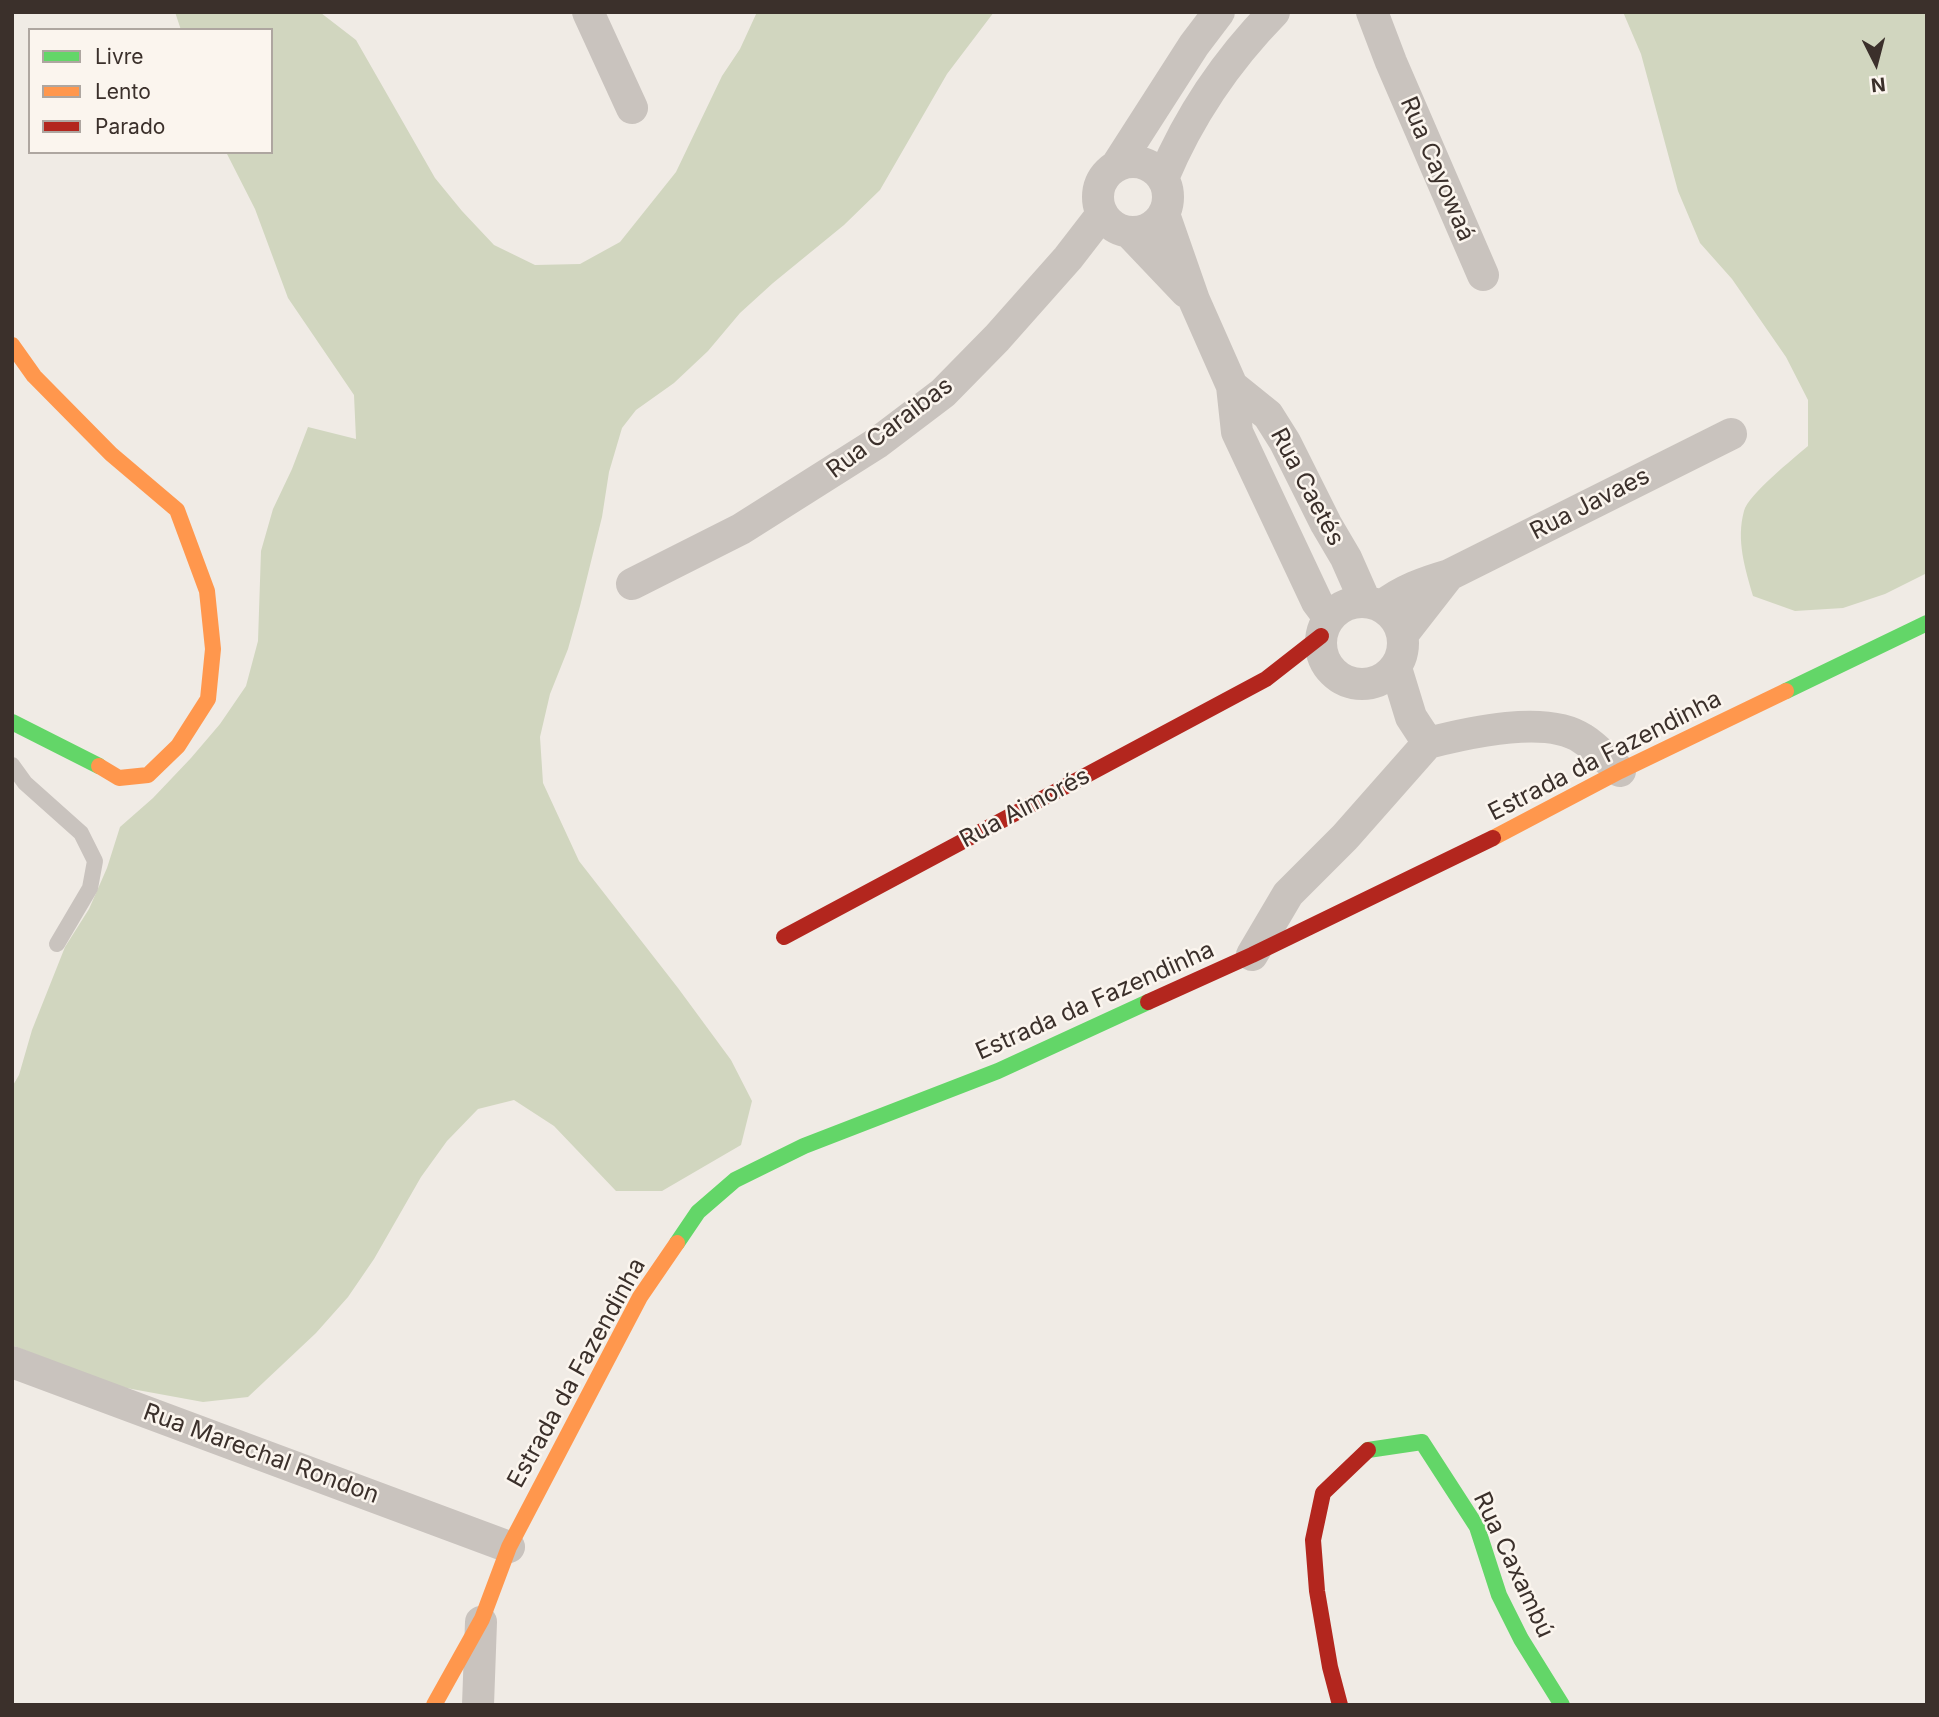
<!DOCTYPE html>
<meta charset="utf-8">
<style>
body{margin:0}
#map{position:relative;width:1939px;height:1717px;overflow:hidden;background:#f0ebe5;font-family:Inter,sans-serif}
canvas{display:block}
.frame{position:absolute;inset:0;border:14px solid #3b302b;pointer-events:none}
.legend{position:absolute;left:28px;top:28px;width:245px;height:126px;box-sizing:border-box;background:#fbf5ee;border:2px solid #aea6a0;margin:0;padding:9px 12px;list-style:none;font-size:21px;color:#3b302b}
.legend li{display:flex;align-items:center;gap:14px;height:35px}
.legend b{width:35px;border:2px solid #aea6a0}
.north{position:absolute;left:1841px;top:28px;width:70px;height:70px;-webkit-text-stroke:5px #fbf5ee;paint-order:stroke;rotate:174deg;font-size:19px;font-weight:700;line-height:28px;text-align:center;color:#3b302b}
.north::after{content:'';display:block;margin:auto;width:24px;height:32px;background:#3b302b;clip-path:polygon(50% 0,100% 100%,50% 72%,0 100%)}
</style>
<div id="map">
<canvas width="1939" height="1717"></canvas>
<div class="frame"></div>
<ul class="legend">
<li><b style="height:9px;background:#63d668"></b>Livre</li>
<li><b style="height:9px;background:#ff974d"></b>Lento</li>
<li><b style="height:9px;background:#b3261e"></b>Parado</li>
</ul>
<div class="north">N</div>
</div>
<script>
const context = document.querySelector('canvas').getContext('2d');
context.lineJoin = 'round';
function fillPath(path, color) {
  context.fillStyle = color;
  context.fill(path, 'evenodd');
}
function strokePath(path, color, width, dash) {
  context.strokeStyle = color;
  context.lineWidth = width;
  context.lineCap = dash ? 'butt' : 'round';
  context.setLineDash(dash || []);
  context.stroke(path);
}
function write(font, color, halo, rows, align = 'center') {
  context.font = font + ' Inter,sans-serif';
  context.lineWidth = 5;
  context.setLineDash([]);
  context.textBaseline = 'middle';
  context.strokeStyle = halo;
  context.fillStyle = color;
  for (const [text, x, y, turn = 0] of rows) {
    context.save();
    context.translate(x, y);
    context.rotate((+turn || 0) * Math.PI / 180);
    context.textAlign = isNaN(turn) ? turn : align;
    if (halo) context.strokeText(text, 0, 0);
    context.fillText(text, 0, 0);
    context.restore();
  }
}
fillPath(new Path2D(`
 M 175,12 L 321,13 L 356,40 L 435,178 L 462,211 L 494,245 L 535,265 L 580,264 L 620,242 L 676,172 L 722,76 L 740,49 L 757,12 L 994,12 L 947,74 L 880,190 L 844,225 L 773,283 L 740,313 L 708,351 L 674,383 L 636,410 L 622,428 L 609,472 L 602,517 L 580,606 L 568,649 L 550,694 L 540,737 L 543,783 L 579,861 L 678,988 L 731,1060 L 752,1101 L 741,1145 L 662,1191 L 616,1191 L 554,1126 L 514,1100 L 478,1109 L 447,1141 L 421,1177 L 374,1259 L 348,1297 L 316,1333 L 248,1397 L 203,1402 L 110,1385 L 12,1345 L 12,1087 L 19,1075 L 32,1030 L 65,947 L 89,909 L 107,868 L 120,827 L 153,798 L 191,758 L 220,724 L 246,686 L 258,641 L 261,551 L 273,509 L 292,469 L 308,427 L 356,439 L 354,395 L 288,298 L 255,209 L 226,152 L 271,152 L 271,30 L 181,30 Z
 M 1623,12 L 1927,12 L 1927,573 L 1885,594 L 1843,608 L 1795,611 L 1753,596 C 1745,568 1736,540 1744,511 C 1748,495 1794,458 1808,446 L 1808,400 L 1786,357 L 1732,279 L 1700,243 L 1678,191 L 1641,54 Z`), '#d1d6bf');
strokePath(new Path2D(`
 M 12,765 L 25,783 L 81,833 L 95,861 L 90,888 L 57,944`), '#c9c3be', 16);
strokePath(new Path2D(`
 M 588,12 L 632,108
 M 1372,12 L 1391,62 L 1483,275
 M1098 197a35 35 0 1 1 70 0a35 35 0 1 1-70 0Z
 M 1117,165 L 1194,45 L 1219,12
 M 1163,178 C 1189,116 1227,60 1274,12
 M 1164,214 L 1194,300 L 1232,386 L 1237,432 L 1317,602 L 1329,618
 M 1129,232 L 1186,292
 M 1232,386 L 1268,415 L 1285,442 L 1326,524 L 1346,558 L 1365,601
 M 632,584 L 741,529 L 877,443 L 943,393 L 997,338 L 1068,258 L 1102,214
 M1321 643a41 41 0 1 1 82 0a41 41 0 1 1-82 0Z
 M 1382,606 C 1402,590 1425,582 1449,575 L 1731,434
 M 1403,634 L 1449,575
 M 1396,668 L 1411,717 L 1428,743
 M 1428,743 C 1467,733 1547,714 1583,739 C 1596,747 1608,761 1620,771
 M 1252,955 L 1288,894 L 1345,837 L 1428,743
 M 12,1362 L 509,1547
 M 478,1705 L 481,1622`), '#c9c3be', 32);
strokePath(new Path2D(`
 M 1786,691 L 1927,623
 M 12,722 L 99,766
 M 677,1243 L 698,1212 L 735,1180 L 804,1146 L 998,1071 L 1148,1002
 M 1368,1450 L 1422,1442 L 1477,1527 L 1499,1595 L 1521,1639 L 1562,1705`), '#63d668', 16);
strokePath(new Path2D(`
 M 12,345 L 34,376 L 111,454 L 177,510 L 207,591 L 213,649 L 208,699 L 178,746 L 148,775 L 119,778 L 99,766
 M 1493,838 L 1620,771 L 1786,691
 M 434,1705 L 482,1619 L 509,1547 L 640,1297 L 677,1243`), '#ff974d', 16);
strokePath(new Path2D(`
 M 784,937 L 1266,679 L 1321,636
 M 1148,1002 L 1252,955 L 1493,838
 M 1340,1705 L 1330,1667 L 1317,1591 L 1313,1540 L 1323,1493 L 1368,1450`), '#b3261e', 16);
write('24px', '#3b302b', '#fbf5ee', [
 ["Rua Cayowaá",1437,169,67],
 ["Rua Caraibas",890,428,-37],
 ["Rua Caetés",1307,487,62],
 ["Rua Javaes",1590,504,-27],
 ["Estrada da Fazendinha",1605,756,-27],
 ["Rua Aimorés",1025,808,-28],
 ["Estrada da Fazendinha",1095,1001,-24],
 ["Estrada da Fazendinha",577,1373,-61],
 ["Rua Marechal Rondon",261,1454,20],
 ["Rua Caxambú",1513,1565,65]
]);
</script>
